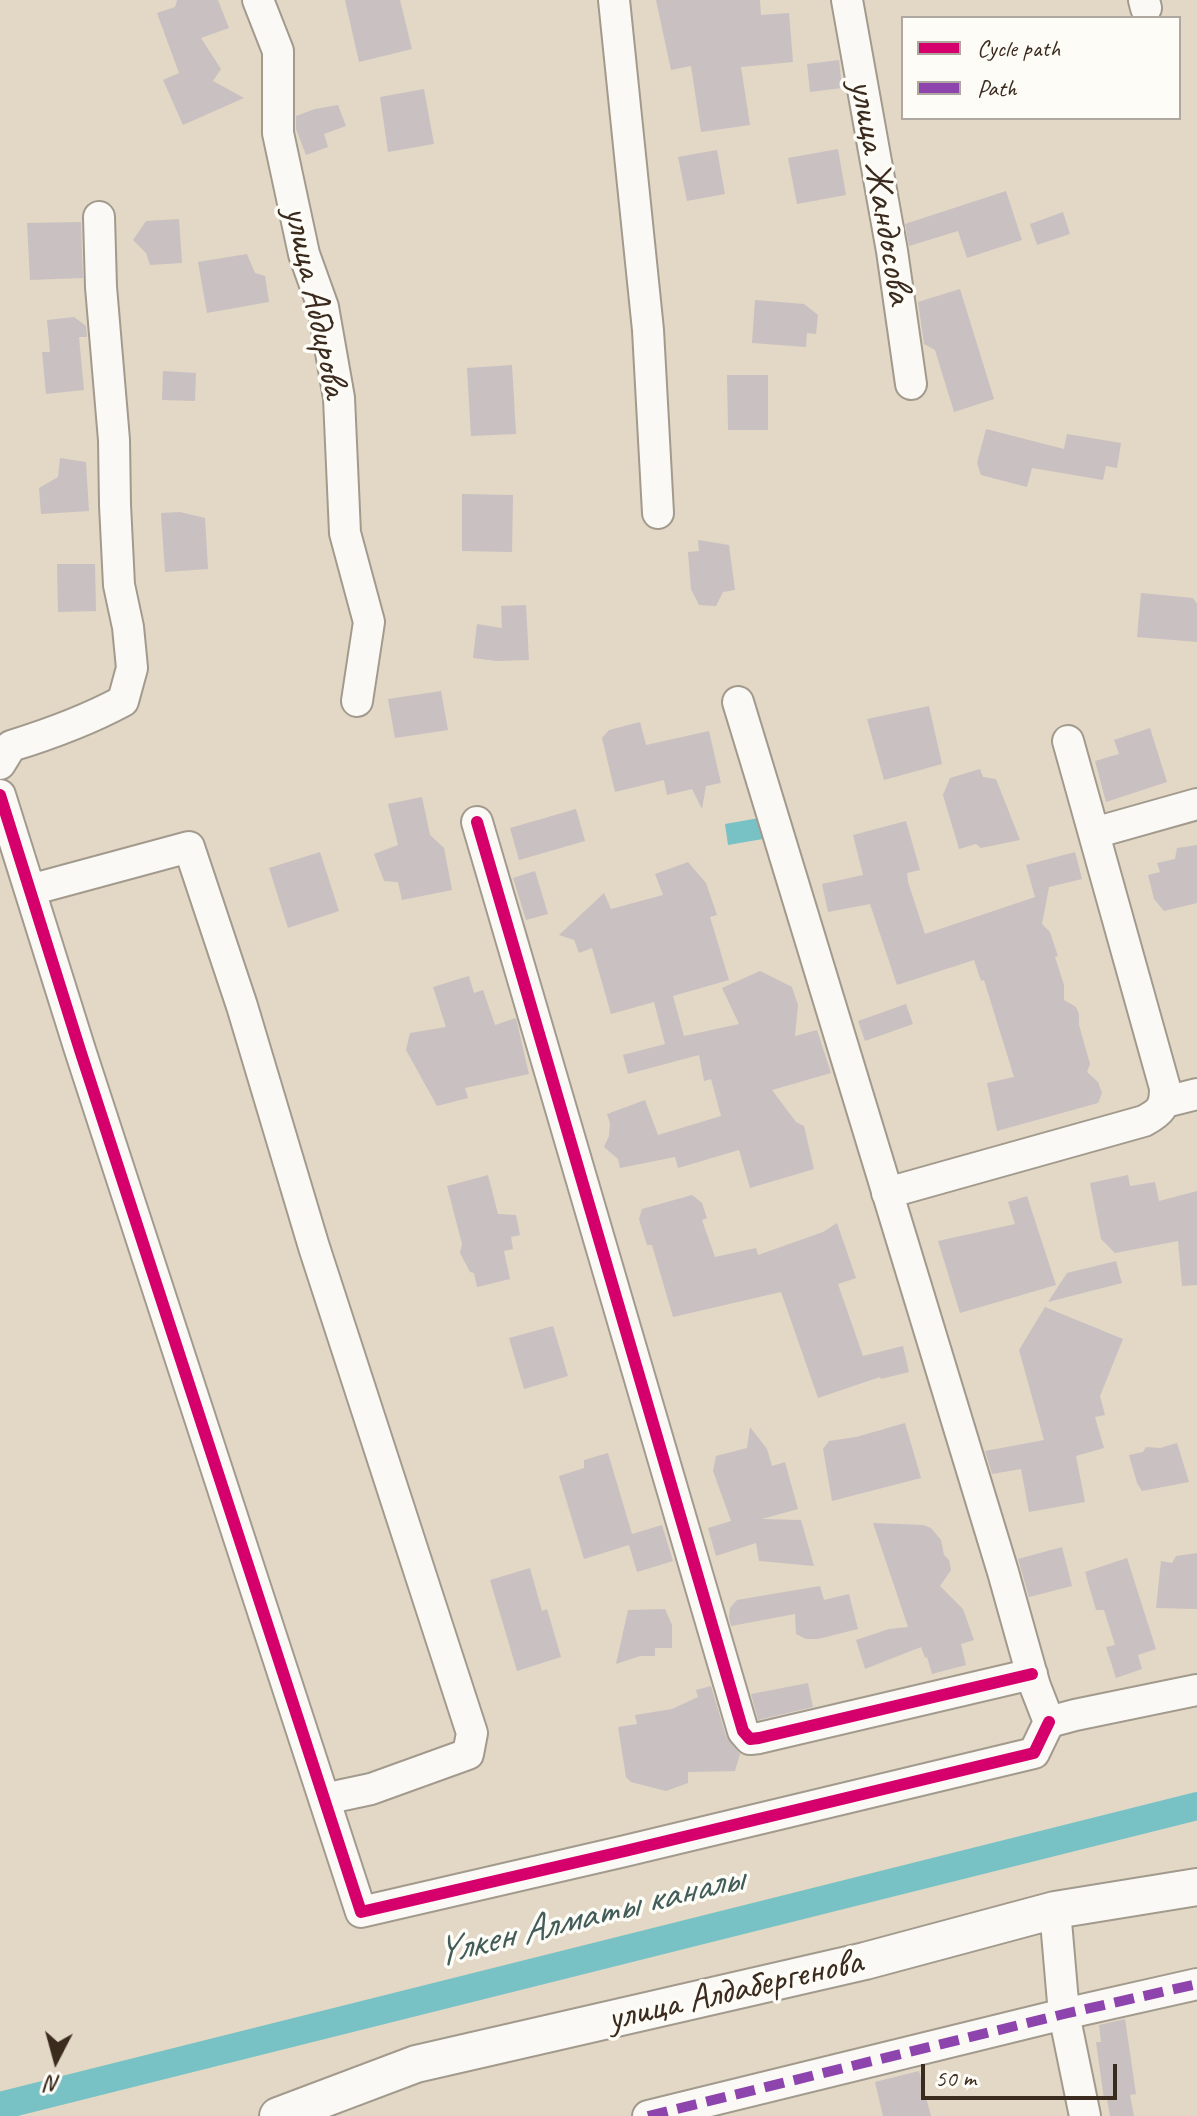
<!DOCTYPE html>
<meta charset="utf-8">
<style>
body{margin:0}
#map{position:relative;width:1197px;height:2116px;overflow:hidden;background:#e2d8c5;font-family:Caveat,sans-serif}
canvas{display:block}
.legend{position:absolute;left:901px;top:16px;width:280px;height:104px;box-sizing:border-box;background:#fdfcf7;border:2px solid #afa8a0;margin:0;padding:10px 14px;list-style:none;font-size:24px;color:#3b2a1e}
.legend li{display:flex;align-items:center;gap:16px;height:40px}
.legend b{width:40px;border:2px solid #afa8a0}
.north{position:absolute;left:16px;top:2020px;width:80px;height:80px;-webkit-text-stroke:6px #fdfcf7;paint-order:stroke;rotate:186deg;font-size:22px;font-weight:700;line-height:32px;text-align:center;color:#3b2a1e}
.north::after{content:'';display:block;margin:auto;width:28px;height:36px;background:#3b2a1e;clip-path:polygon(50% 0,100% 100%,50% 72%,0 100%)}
.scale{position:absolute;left:921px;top:2064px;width:196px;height:36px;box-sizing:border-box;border:4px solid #3b2a1e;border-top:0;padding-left:10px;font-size:24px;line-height:28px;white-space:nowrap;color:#3b2a1e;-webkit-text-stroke:6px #fdfcf7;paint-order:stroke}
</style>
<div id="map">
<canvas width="1197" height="2116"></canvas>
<ul class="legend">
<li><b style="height:10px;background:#d6006c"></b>Cycle path</li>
<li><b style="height:10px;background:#8e44ad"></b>Path</li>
</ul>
<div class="north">N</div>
<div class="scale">50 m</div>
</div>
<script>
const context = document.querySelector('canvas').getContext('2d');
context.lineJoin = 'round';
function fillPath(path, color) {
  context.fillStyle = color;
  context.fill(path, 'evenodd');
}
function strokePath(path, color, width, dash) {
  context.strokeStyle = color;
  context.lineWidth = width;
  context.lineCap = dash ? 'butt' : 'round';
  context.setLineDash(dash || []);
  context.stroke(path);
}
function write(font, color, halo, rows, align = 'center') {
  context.font = font + ' Caveat,sans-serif';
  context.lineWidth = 7;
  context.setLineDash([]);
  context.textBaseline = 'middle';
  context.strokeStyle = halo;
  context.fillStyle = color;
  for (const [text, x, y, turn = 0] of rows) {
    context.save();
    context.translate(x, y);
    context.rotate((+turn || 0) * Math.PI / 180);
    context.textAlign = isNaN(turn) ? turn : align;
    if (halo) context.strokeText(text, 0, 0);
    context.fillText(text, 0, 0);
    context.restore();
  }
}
fillPath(new Path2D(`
 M 759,818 L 763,839 L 728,845 L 725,824 Z`), '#78c2c6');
strokePath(new Path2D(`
 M 0,2106 L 1197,1806`), '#78c2c6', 28);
fillPath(new Path2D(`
 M 177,0 L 218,0 L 229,28 L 201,38 L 221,69 L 213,81 L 244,98 L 183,125 L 163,80 L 179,73 L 157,13 L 175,7 Z
 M 345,0 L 400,0 L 412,49 L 359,62 Z
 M 656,0 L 760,0 L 761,15 L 789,13 L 793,62 L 741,67 L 750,125 L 701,132 L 691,66 L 671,70 Z
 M 839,60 L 842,88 L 810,92 L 807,64 Z
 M 424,89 L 434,144 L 388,152 L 380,97 Z
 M 338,105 L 346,126 L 324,134 L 328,147 L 306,155 L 296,129 L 296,116 L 315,109 Z
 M 838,149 L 846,195 L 797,204 L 788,158 Z
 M 717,150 L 725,194 L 687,201 L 678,157 Z
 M 1006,191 L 1022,240 L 967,258 L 958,231 L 909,246 L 905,224 Z
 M 1063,212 L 1070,234 L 1037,245 L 1030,224 Z
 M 179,219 L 182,263 L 150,265 L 146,253 L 133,240 L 146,221 Z
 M 81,222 L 83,278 L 30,280 L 27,223 Z
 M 247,254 L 255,273 L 265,276 L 269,302 L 207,313 L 198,262 Z
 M 960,289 L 994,399 L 954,412 L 935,350 L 924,344 L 918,302 Z
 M 755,300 L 804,304 L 818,315 L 816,334 L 807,333 L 806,347 L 752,343 Z
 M 74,317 L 86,326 L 87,337 L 79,337 L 84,390 L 46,394 L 42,352 L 50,352 L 47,320 Z
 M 512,365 L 516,434 L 471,436 L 467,368 Z
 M 163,371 L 196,373 L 195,401 L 162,400 Z
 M 727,375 L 768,375 L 768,430 L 728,430 Z
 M 986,429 L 1064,449 L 1067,434 L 1121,443 L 1117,468 L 1106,466 L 1103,480 L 1032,468 L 1027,487 L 981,475 L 977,463 Z
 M 60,458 L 86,462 L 89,511 L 41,514 L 39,488 L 58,477 Z
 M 462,494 L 513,495 L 512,552 L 462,551 Z
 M 180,512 L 205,518 L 208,569 L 165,572 L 161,513 Z
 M 698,540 L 729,545 L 735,590 L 723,592 L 716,606 L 699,605 L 691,589 L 688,552 L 699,551 Z
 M 57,564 L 95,564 L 96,611 L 58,612 Z
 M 1141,593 L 1193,598 L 1197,604 L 1197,642 L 1137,637 Z
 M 526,605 L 529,660 L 497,661 L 473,658 L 477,624 L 502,628 L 501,606 Z
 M 441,691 L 448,730 L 395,738 L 388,699 Z
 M 929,706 L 942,764 L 884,780 L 867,719 Z
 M 640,722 L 646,745 L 709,731 L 721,783 L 706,786 L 702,809 L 692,789 L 667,795 L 664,780 L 615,792 L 602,738 L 609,730 Z
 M 1150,728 L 1167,782 L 1106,802 L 1095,761 L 1119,754 L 1114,740 Z
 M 980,769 L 983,777 L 996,779 L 1020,840 L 981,848 L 976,844 L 959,849 L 943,795 L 950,778 Z
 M 422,797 L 430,835 L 444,848 L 452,890 L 402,900 L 398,882 L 384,881 L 374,854 L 398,845 L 388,804 Z
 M 576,809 L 585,841 L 519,860 L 510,828 Z
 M 906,821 L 920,870 L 907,873 L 908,882 L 925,934 L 1035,897 L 1026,865 L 1075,852 L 1082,879 L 1049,887 L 1042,924 L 1050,932 L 1058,956 L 1055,957 L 1064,985 L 1064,1000 L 1076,1007 L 1079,1014 L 1079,1025 L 1090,1064 L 1087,1072 L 1098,1082 L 1102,1093 L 1098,1103 L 997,1131 L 987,1083 L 1014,1077 L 984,980 L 981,981 L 974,960 L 897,985 L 870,904 L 828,912 L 822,884 L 863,875 L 853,835 Z
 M 1197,845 L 1197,903 L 1164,911 L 1154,899 L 1148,875 L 1160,872 L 1157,863 L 1175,859 L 1177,848 Z
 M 320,852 L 339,911 L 288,928 L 269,868 Z
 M 688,862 L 706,883 L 717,915 L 710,917 L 729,980 L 673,996 L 684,1036 L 739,1024 L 722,988 L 760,971 L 792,987 L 798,1005 L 795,1036 L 817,1030 L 831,1073 L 772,1090 L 796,1122 L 804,1126 L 814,1169 L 750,1188 L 739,1150 L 678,1168 L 675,1157 L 620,1168 L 618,1159 L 604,1147 L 609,1136 L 610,1123 L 607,1114 L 645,1100 L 658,1135 L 721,1116 L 711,1079 L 704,1081 L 699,1055 L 628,1074 L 623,1055 L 665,1044 L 654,1002 L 611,1014 L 592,948 L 579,953 L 574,940 L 559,935 L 604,893 L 611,909 L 663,895 L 655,874 Z
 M 535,871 L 548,914 L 526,920 L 513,878 Z
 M 469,976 L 474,993 L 483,990 L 495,1025 L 516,1018 L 529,1074 L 465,1088 L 468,1098 L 437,1106 L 406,1050 L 410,1033 L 446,1027 L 433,987 Z
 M 906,1004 L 913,1024 L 865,1041 L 858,1021 Z
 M 488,1175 L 498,1214 L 516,1215 L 520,1235 L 511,1237 L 513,1249 L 504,1251 L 510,1279 L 477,1287 L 474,1273 L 470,1272 L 460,1253 L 462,1244 L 447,1186 Z
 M 1128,1175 L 1130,1186 L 1155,1182 L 1159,1201 L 1197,1191 L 1197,1285 L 1182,1286 L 1178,1241 L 1115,1253 L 1101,1239 L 1090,1183 Z
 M 692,1195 L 702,1203 L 707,1218 L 702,1220 L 715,1257 L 756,1248 L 758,1255 L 823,1232 L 837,1223 L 856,1278 L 838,1284 L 863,1356 L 903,1346 L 909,1372 L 881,1379 L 880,1377 L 818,1398 L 781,1292 L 673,1317 L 652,1245 L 647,1245 L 639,1219 L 642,1209 Z
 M 1027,1196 L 1056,1285 L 960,1313 L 938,1241 L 1015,1224 L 1008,1202 Z
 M 1116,1261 L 1122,1283 L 1048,1302 L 1067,1273 Z
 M 1045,1307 L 1123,1339 L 1100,1396 L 1105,1415 L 1095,1417 L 1104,1448 L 1076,1456 L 1085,1502 L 1029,1512 L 1021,1469 L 992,1474 L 985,1451 L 1044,1440 L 1019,1350 Z
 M 553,1326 L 568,1376 L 524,1389 L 509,1338 Z
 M 905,1423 L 921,1478 L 832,1501 L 823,1449 L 829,1441 L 856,1437 Z
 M 750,1427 L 767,1449 L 772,1466 L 785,1462 L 798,1509 L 762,1519 L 801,1520 L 814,1566 L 759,1561 L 756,1543 L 716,1556 L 708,1528 L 731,1521 L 713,1471 L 716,1456 L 747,1448 Z
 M 1177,1443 L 1189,1482 L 1142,1491 L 1137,1483 L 1129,1455 L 1143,1452 L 1146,1447 L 1160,1448 Z
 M 608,1453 L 632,1534 L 662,1525 L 673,1561 L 637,1572 L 629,1545 L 584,1559 L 559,1476 L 584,1468 L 584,1460 Z
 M 873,1523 L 923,1525 L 931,1528 L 941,1540 L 944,1555 L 949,1560 L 951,1570 L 940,1586 L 963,1609 L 974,1640 L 961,1644 L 966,1665 L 932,1674 L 927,1657 L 925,1658 L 921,1647 L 865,1669 L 856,1640 L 889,1629 L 908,1627 Z
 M 1062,1547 L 1072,1586 L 1029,1597 L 1018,1559 Z
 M 1197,1553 L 1197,1609 L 1156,1608 L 1161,1561 L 1172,1563 L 1176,1556 Z
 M 1127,1558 L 1156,1649 L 1138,1655 L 1142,1669 L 1116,1678 L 1106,1647 L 1115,1645 L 1104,1610 L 1096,1610 L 1085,1572 Z
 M 530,1568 L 542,1611 L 547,1609 L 561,1657 L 517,1671 L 490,1580 Z
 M 820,1586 L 824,1600 L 849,1594 L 858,1629 L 818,1639 L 806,1639 L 796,1634 L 795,1614 L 731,1626 L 729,1618 L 730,1608 L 737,1600 Z
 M 665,1609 L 672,1625 L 672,1648 L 655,1648 L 655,1656 L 640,1656 L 616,1664 L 628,1610 Z
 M 808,1683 L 813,1707 L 758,1720 L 751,1694 Z
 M 711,1686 L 726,1736 L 740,1754 L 735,1771 L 688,1772 L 688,1783 L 666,1791 L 631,1782 L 626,1777 L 618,1727 L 637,1724 L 635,1715 L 672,1709 L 698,1697 L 696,1690 Z
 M 1125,2019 L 1136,2094 L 1130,2095 L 1134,2116 L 1110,2116 L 1107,2099 L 1104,2099 L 1096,2042 L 1101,2042 L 1099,2025 Z
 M 919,2071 L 931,2116 L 883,2116 L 875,2082 Z`), '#c9c0c2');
const minor = new Path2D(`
 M 258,0 L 278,51 L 278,133 L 304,254 L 323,307 L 339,398 L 345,533 L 369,622 L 357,701
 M 614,0 L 648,330 L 658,513
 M 847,0 L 892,251 L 911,384
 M 1144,0 L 1146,8
 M 738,702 L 1003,1572 L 1035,1686 L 1049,1722 L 1075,1715 L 1197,1690
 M 0,764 L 11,746 C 50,734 86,721 123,701 L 132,668 L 128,627 L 119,585 L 115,505 L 114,440 L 101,287 L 99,217
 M 0,795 L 80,1050 L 361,1912 L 625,1851 L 1034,1753 L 1049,1722
 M 477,822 L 743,1731 L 750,1739 L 759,1738 L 1032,1674
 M 1094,833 L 1197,804
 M 30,890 L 189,847 L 242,1006 L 314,1247 L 472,1733 L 468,1754 L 371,1789 L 324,1799
 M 1165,1102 L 1197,1094
 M 887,1193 L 1144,1121 C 1161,1112 1165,1107 1165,1088 L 1068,741
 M 1055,1910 L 1064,2014 L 1085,2116
 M 648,2116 L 1064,2014 L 1197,1984`);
const major = new Path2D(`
 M 278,2116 L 416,2064 L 865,1961 L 1055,1910 L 1197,1887`);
strokePath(minor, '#a29a8d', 34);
strokePath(major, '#a29a8d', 40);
strokePath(minor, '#fbf9f6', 30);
strokePath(major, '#fbf9f6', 36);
strokePath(new Path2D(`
 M 648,2116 L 1064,2014 L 1197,1984`), '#8e44ad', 10, [20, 10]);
strokePath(new Path2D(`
 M 0,795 L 80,1050 L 361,1912 L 625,1851 L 1034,1753 L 1049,1722
 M 477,822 L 743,1731 L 750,1739 L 759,1738 L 1032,1674`), '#d6006c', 12);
write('38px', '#3b2a1e', '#fdfcf7', [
 ["улица Жандосова",880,192,80],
 ["улица Абдирова",315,302,78],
 ["улица Алдабергенова",735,1991,-13]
]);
write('italic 40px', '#415c59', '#fdfcf7', [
 ["Үлкен Алматы каналы",589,1917,-14]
]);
</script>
